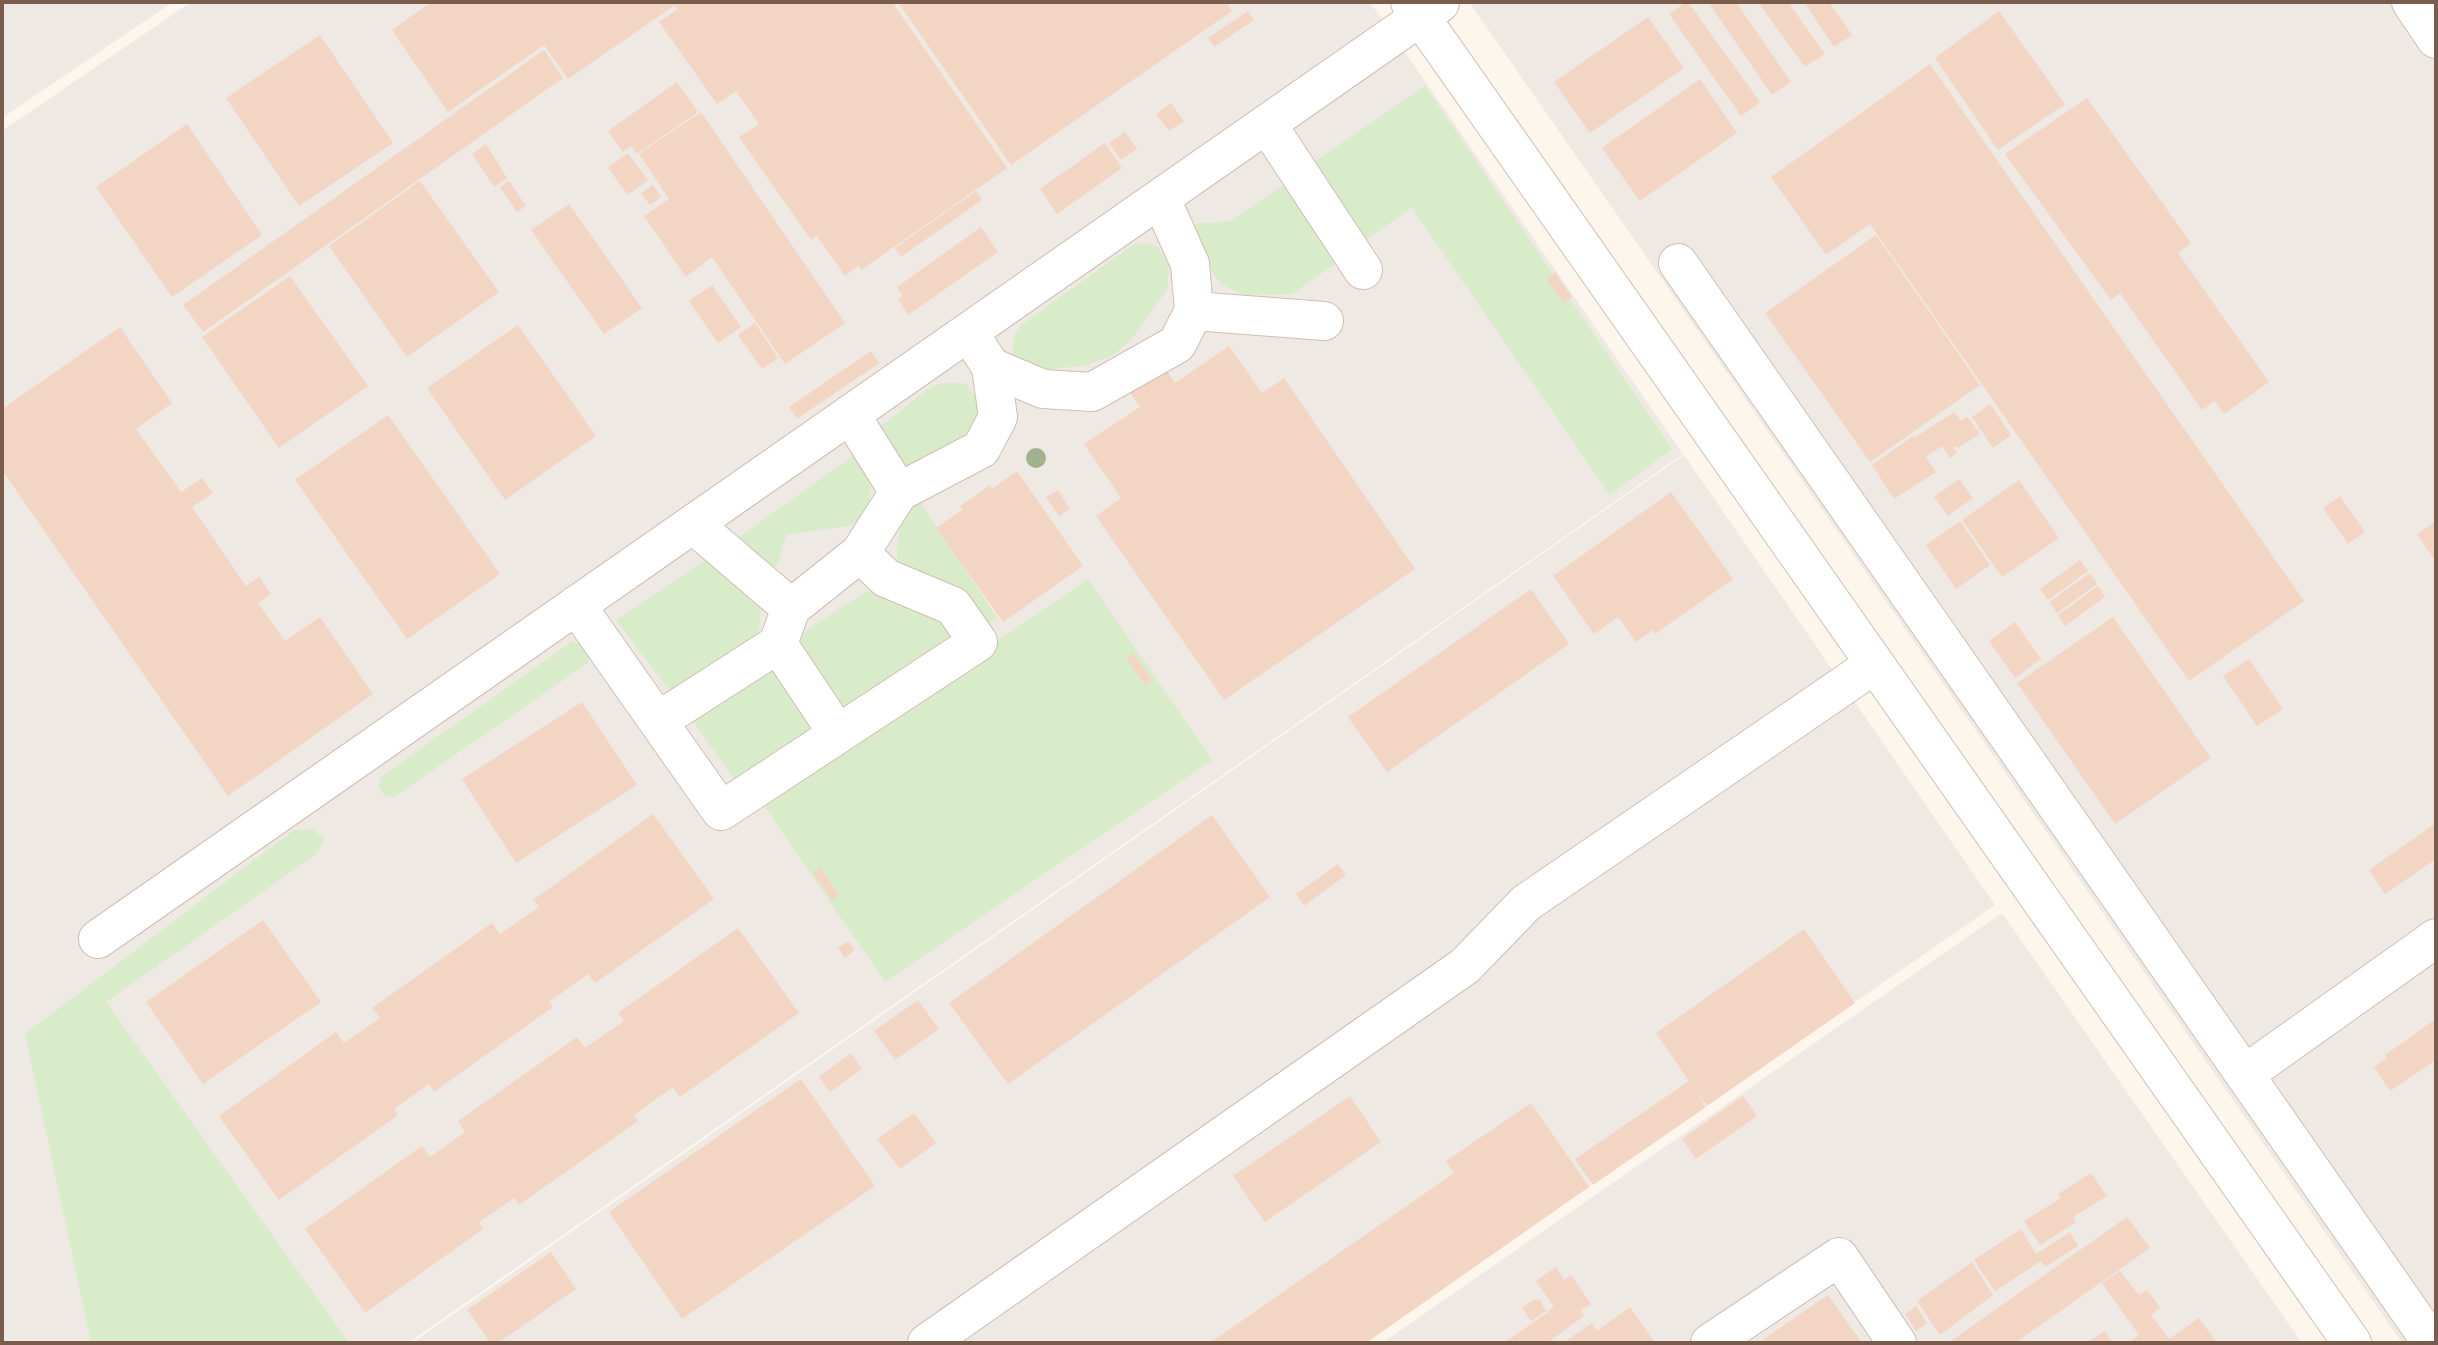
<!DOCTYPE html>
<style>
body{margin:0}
#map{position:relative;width:2438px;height:1345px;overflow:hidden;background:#fdf6ec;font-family:Karla,sans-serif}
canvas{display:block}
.frame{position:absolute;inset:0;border:4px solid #7a5c4d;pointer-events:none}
</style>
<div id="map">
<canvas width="2438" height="1345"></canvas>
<div class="frame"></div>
</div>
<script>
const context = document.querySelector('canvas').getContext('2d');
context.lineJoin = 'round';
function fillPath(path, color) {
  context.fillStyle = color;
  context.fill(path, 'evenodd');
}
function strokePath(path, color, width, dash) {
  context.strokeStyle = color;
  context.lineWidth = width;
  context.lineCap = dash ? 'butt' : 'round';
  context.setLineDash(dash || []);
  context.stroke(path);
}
fillPath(new Path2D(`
 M 2,2 L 173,2 L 2,118 Z
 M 191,2 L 1370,2 L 1683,454 L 408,1343 L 2,1343 L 2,131 Z
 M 1469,2 L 2436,2 L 2436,1343 L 2402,1343 Z
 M 1684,455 L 1995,905 L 1363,1343 L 412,1343 Z
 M 2002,913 L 2302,1343 L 1382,1343 Z`), '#efe9e4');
fillPath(new Path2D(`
 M 1425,86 L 1672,449 L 1610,495 L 1412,208 L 1358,245 L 1305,168 Z
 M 1286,183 L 1339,261 L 1292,294 L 1245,295 L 1221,284 L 1213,274 L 1194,224 L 1230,221 Z
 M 1147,243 L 1158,247 L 1169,266 L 1167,290 L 1133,337 L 1114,355 L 1083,366 L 1041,370 L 1011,361 L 1015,334 L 1021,325 L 1134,244 Z
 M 944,383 L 965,383 L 983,406 L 980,426 L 962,443 L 904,472 L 880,427 L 931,387 Z
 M 860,451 L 871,463 L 870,510 L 853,525 L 786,535 L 779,561 L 770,577 L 728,545 Z
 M 920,502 L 997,618 L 985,626 L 897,569 C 897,542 896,520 920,502 Z
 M 713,555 L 761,605 L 759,631 L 753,648 L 676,699 L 616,620 Z
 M 1088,579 L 1212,760 L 885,982 L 761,801 Z
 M 886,590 L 934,608 L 963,642 L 846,714 L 798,646 L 800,639 L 808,629 L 853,600 L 867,591 Z
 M 571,642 L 582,644 L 590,654 L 588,663 L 394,797 L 386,797 L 379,787 L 381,777 Z
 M 764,663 L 781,666 L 820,727 L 740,787 L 687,713 Z
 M 312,829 L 324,838 L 318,853 L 106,1002 L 349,1343 L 91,1343 L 25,1034 L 294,830 Z`), '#d8ecc9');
fillPath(new Path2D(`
 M 431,2 L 892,2 L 1007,168 L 861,270 L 859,265 L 845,276 L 817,236 L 811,240 L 739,137 L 759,124 L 736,91 L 717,104 L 659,22 L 678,9 L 675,5 L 568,79 L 544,45 L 448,112 L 392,30 Z
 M 898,2 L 1226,2 L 1232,11 L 1011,165 Z
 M 1686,2 L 1688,2 L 1760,102 L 1741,116 L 1669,14 Z
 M 1708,2 L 1736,2 L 1791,82 L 1772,95 Z
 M 1758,2 L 1788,2 L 1825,54 L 1805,67 Z
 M 1804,2 L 1829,2 L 1852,35 L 1834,47 Z
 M 1248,11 L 1254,20 L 1214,47 L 1208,38 Z
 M 1999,11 L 2065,104 L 1998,150 L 1935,58 Z
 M 1648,17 L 1684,68 L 1590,133 L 1554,82 Z
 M 320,35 L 393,143 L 299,206 L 226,98 Z
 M 544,50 L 563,78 L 203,332 L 183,305 Z
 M 1930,64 L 2304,601 L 2189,681 L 1870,224 L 1826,255 L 1771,177 Z
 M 1700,79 L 1737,133 L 1640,201 L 1602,148 Z
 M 677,82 L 698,112 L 637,154 L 631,146 L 623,152 L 608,131 Z
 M 2087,98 L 2191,243 L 2178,253 L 2269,382 L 2224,414 L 2215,401 L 2202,410 L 2120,293 L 2111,300 L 2005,154 Z
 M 1171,103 L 1184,121 L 1169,131 L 1156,114 Z
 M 701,112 L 845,323 L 785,364 L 712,257 L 686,277 L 644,216 L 669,199 L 639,154 Z
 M 187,124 L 262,235 L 172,297 L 96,187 Z
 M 1125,132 L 1137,149 L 1121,160 L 1109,143 Z
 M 1105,143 L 1122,168 L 1057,214 L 1040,189 Z
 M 486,144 L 507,178 L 494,187 L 472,154 Z
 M 628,153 L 648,180 L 628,195 L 608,168 Z
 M 420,181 L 499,292 L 407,357 L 329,246 Z
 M 509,181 L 526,206 L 517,212 L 500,187 Z
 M 653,185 L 661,197 L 650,205 L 641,193 Z
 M 976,191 L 982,200 L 901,257 L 895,248 Z
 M 569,204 L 642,308 L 604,334 L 531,230 Z
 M 981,227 L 998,252 L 908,315 L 898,299 L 903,296 L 897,287 Z
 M 1876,235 L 1980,385 L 1870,462 L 1765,313 Z
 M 1555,272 L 1572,297 L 1563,303 L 1546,279 Z
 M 290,276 L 368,386 L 279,448 L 202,337 Z
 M 712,285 L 741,327 L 718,343 L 689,301 Z
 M 755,323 L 778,358 L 762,369 L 738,335 Z
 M 518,325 L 596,436 L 505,500 L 427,388 Z
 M 120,327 L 172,403 L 136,429 L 181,492 L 202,478 L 213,493 L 192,507 L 246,586 L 259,577 L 271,594 L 258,603 L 285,641 L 320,617 L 373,694 L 228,796 L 2,470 L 2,409 Z
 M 1229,346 L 1262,393 L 1284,378 L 1415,569 L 1224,700 L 1096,516 L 1121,498 L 1084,444 L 1140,407 L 1128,390 L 1163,365 L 1175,383 Z
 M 871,351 L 879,363 L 797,419 L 789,407 Z
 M 1990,404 L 2011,435 L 1993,448 L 1972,417 Z
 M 1954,412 L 1961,421 L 1966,417 L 1970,420 L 1980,434 L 1958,448 L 1956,446 L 1953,448 L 1957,453 L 1950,458 L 1942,446 L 1926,457 L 1936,472 L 1894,499 L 1872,465 L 1913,436 L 1914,438 Z
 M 388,415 L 500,574 L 407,639 L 295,480 Z
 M 1017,471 L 1083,566 L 1003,622 L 936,528 L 963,509 L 960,506 L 990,485 L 992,489 Z
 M 1959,479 L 1973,498 L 1948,516 L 1934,497 Z
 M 2019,480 L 2059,538 L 2002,577 L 1962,520 Z
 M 1058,490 L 1070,509 L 1059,516 L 1046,497 Z
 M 1671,492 L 1733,579 L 1655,634 L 1653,630 L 1636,642 L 1618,617 L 1594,634 L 1553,576 Z
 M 2340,496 L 2365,532 L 2348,544 L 2323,508 Z
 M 1960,521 L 1990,565 L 1956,589 L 1926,545 Z
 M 2436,521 L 2436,562 L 2417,534 Z
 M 2080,560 L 2088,571 L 2048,600 L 2040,589 Z
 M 2090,573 L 2097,584 L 2057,613 L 2049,602 Z
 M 2098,586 L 2105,597 L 2065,626 L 2058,615 Z
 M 1531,589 L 1569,644 L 1387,772 L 1348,717 Z
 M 2113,617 L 2211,758 L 2115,824 L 2017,683 Z
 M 2015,622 L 2041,659 L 2015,678 L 1989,641 Z
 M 1133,653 L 1152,680 L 1145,685 L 1126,658 Z
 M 2249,659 L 2283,709 L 2257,726 L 2223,676 Z
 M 582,702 L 637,785 L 516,863 L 462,779 Z
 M 653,814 L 714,899 L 595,983 L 588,974 L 549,1002 L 553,1007 L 434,1092 L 429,1084 L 394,1109 L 398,1115 L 279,1200 L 219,1116 L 336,1032 L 344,1043 L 380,1018 L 372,1008 L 492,923 L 500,934 L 539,907 L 533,900 Z
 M 1212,815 L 1270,897 L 1008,1084 L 949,1003 Z
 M 2436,823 L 2436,859 L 2385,894 L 2369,870 Z
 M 1338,864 L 1346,875 L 1304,906 L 1296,894 Z
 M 820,867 L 839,895 L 832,900 L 813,872 Z
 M 263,920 L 321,1002 L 203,1084 L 146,1002 Z
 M 738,928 L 799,1013 L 680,1097 L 673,1087 L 634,1115 L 638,1121 L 519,1205 L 514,1198 L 479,1222 L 483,1229 L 365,1313 L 305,1229 L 422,1146 L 430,1157 L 465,1132 L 458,1121 L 577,1037 L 585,1048 L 624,1021 L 618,1013 Z
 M 1804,929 L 1855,1003 L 1707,1106 L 1693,1086 L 1706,1107 L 1593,1185 L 1575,1159 L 1689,1081 L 1656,1033 Z
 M 848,941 L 855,950 L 845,958 L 838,948 Z
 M 918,1000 L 939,1029 L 895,1060 L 874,1031 Z
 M 2436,1019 L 2436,1060 L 2390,1091 L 2374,1067 L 2387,1058 L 2385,1055 Z
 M 851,1053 L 862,1069 L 830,1092 L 819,1077 Z
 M 801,1079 L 875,1186 L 682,1319 L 609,1212 Z
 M 1350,1096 L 1381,1142 L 1265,1222 L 1233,1176 Z
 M 1743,1096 L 1757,1116 L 1696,1159 L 1682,1139 Z
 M 1531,1103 L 1589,1187 L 1366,1343 L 1210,1343 L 1454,1173 L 1446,1161 Z
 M 914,1113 L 936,1143 L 900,1169 L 877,1139 Z
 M 2091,1173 L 2107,1196 L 2073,1217 L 2076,1222 L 2040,1245 L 2024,1221 L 2061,1198 L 2058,1194 Z
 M 2127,1217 L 2150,1248 L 2015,1343 L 1948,1343 Z
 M 2021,1229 L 2036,1254 L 2070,1232 L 2078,1246 L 2045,1267 L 2041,1261 L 1995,1291 L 1974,1260 Z
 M 551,1252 L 576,1289 L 498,1343 L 491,1343 L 467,1310 Z
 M 1972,1262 L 1993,1295 L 1940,1335 L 1917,1301 Z
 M 1556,1267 L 1564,1280 L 1571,1275 L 1591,1304 L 1581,1310 L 1584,1316 L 1547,1343 L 1504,1343 L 1548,1312 L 1553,1318 L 1548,1311 L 1554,1307 L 1536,1281 Z
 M 2120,1271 L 2139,1295 L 2147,1290 L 2160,1307 L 2151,1315 L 2169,1339 L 2199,1318 L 2217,1343 L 2129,1343 L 2139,1335 L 2102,1283 Z
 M 1828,1295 L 1862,1343 L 1758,1343 Z
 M 1535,1299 L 1536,1301 L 1539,1299 L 1546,1311 L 1531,1321 L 1522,1308 Z
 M 1916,1306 L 1927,1323 L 1916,1331 L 1905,1314 Z
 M 1630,1307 L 1655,1343 L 1569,1343 L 1567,1340 L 1592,1323 L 1597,1331 Z
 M 2105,1331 L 2112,1343 L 2086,1343 Z`), '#f3d5c3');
const minor = new Path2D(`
 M 1410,2 L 2352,1343
 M 2411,2 L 2436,39
 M 1267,124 L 1363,270
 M 1678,263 L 2432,1343
 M 1194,311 L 1324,321
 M 980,350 L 991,367 L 1043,389 L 1092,392 L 1177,344 L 1194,311 L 1190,264 L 1161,199
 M 850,414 L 899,492
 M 693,524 L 791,608
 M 576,605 L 721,811 L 978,642 L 953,606 L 886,578 L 860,553
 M 778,644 L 838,734
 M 658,721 L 778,644 L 791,608 L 860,553 L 899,492 L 981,449 L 998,417 L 991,367
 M 98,939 L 1440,3
 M 2245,1074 L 2436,938
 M 927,1343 L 1465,966 L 1526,903 L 1875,664
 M 1710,1343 L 1839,1257 L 1897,1343`);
strokePath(minor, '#d1beb0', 40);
strokePath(minor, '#fff', 38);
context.fillStyle = '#a0b28e';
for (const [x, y] of [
 [1036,458]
]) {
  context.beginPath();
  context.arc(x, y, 10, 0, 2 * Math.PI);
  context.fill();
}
</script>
